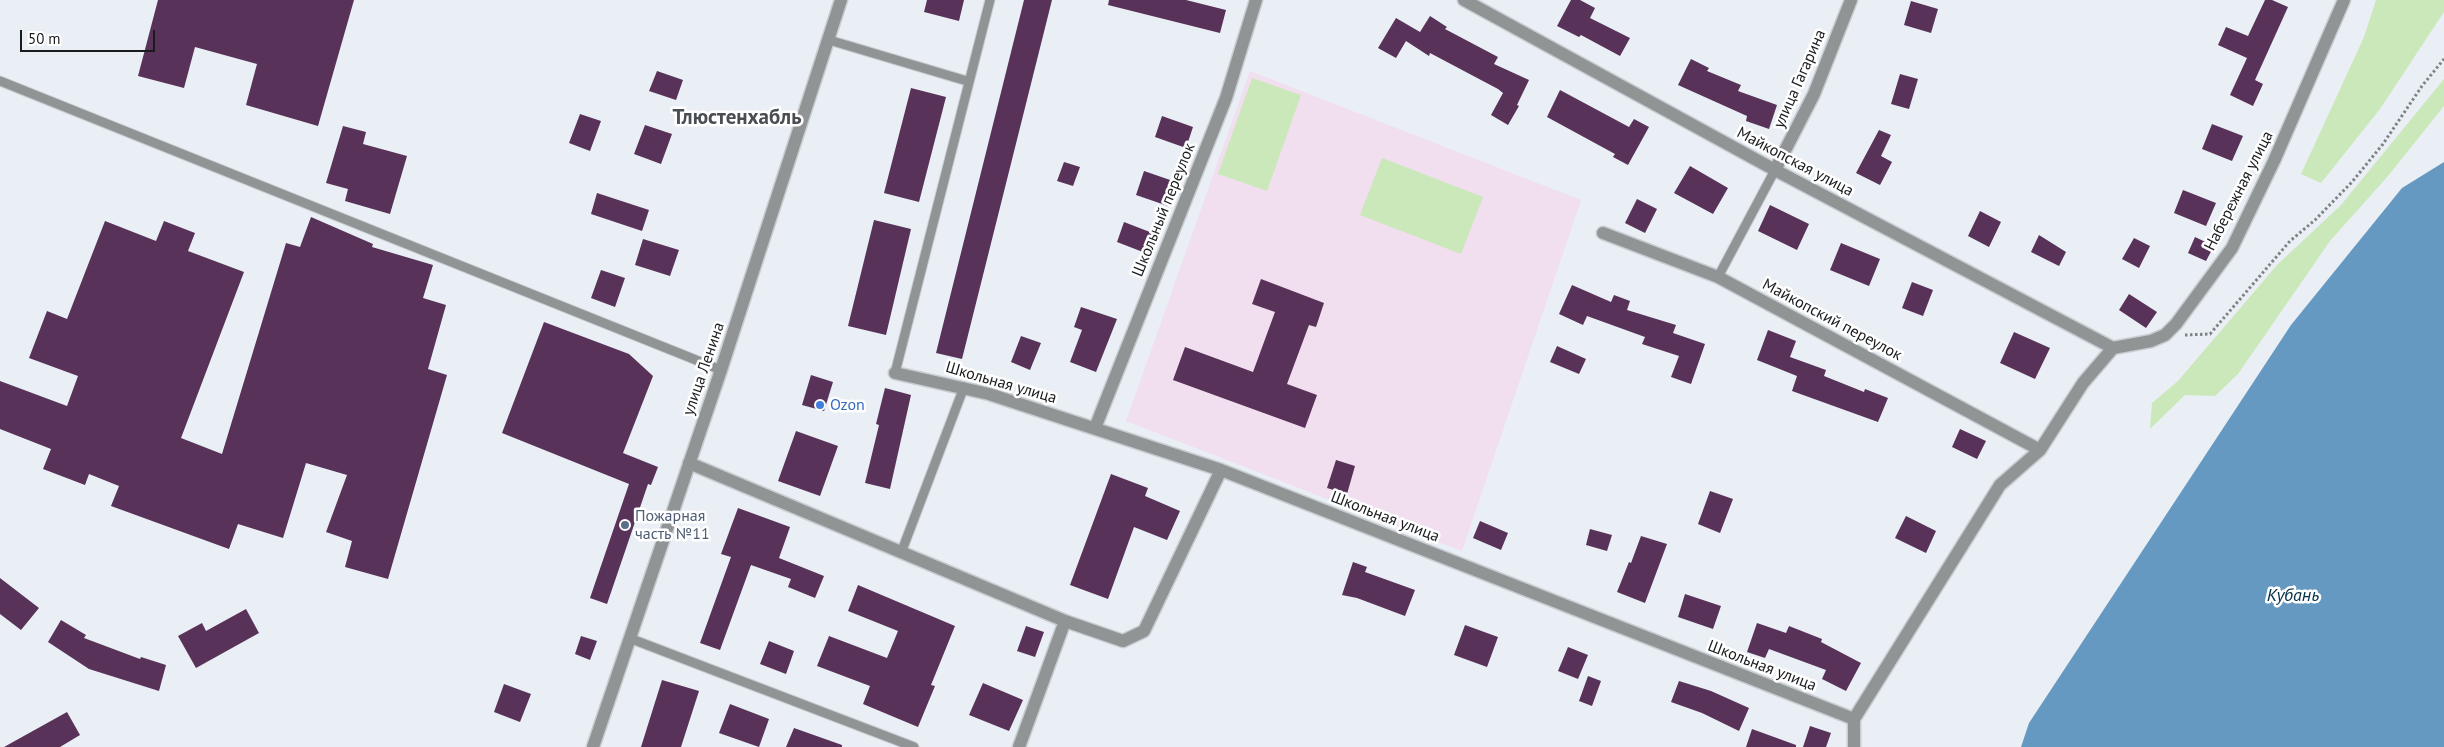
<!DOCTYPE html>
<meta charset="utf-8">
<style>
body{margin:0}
#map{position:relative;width:2444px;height:747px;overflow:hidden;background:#e9eff5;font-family:"PT Sans",sans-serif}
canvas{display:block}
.scale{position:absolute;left:20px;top:30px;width:135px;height:22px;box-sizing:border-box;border:2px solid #191b1d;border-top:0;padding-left:6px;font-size:15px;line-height:18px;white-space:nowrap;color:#191b1d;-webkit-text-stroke:4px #fff;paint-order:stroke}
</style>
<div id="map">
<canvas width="2444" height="747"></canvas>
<div class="scale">50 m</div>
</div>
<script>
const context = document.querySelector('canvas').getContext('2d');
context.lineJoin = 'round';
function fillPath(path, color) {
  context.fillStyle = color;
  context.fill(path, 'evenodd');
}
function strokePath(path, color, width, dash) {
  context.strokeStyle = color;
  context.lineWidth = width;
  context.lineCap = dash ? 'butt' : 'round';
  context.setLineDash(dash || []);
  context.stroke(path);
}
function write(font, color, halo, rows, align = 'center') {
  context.font = font + ' "PT Sans",sans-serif';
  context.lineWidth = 5;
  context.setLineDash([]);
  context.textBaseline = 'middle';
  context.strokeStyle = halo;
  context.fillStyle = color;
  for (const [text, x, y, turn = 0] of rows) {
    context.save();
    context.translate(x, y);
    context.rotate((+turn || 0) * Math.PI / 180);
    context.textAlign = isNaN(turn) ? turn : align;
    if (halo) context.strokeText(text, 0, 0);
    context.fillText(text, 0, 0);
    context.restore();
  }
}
fillPath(new Path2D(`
 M 1250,71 L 1581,200 L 1462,551 L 1126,421 Z`), '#f1deee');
fillPath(new Path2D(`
 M 2376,0 L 2444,0 L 2444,12 L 2380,109 L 2321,183 L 2301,174 L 2364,37 Z
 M 1252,78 L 1301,95 L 1267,191 L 1218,174 Z
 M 2444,79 L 2444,106 L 2388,176 L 2330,241 L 2238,374 L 2215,396 L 2185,395 L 2150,429 L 2152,403 L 2178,381 L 2277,265 L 2341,205 Z
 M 1382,158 L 1483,197 L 1461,254 L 1360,215 Z`), '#cbe8bb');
fillPath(new Path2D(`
 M 2444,162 L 2444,747 L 2021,747 L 2029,723 L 2291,325 L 2402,188 Z`), '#6599c1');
fillPath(new Path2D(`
 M 158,0 L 354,0 L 318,126 L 246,105 L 257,64 L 195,47 L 184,88 L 138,76 Z
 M 927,0 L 964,0 L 959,21 L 924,12 Z
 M 1024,0 L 1052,0 L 962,359 L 936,353 Z
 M 1109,0 L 1186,0 L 1226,10 L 1220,33 L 1108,5 Z
 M 1571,0 L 1580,0 L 1595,8 L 1590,18 L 1630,38 L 1620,56 L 1581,35 L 1579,37 L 1557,26 Z
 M 2265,0 L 2272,0 L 2288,7 L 2255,80 L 2263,84 L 2253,106 L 2230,95 L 2247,58 L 2218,45 L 2226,27 L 2248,36 Z
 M 1911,1 L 1938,9 L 1931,33 L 1904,25 Z
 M 1430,16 L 1447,27 L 1445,29 L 1498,57 L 1494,64 L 1529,80 L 1517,105 L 1519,106 L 1508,125 L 1491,115 L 1503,93 L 1498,89 L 1430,53 L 1429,56 L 1406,41 L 1396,58 L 1378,48 L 1396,18 L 1420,32 Z
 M 1691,59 L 1709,68 L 1707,71 L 1741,85 L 1738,91 L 1777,105 L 1769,129 L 1746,121 L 1747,116 L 1678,85 Z
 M 657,71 L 683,80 L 676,100 L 649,91 Z
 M 1900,74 L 1918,79 L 1909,109 L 1891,104 Z
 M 911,88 L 946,97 L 919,202 L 884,193 Z
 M 1560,90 L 1629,127 L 1634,119 L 1649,127 L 1628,165 L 1613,157 L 1615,154 L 1547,117 Z
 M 580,114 L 601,121 L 590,151 L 569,143 Z
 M 1162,116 L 1193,127 L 1186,148 L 1155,137 Z
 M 2212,124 L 2243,136 L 2232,161 L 2202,149 Z
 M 645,125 L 672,134 L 661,164 L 634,154 Z
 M 343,126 L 366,132 L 363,144 L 407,156 L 390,214 L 345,201 L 348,189 L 326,183 Z
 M 1879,130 L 1891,135 L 1881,156 L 1892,162 L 1880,185 L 1856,173 Z
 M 1064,162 L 1080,167 L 1073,186 L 1057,181 Z
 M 1690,166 L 1728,188 L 1713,214 L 1674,193 Z
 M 1144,171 L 1176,182 L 1168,206 L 1136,195 Z
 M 2183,190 L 2216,203 L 2206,226 L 2174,213 Z
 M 597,193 L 649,210 L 642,231 L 591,214 Z
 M 1637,199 L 1657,209 L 1645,233 L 1625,223 Z
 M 1770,205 L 1809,224 L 1797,250 L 1758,231 Z
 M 1980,211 L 2001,222 L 1989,247 L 1968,236 Z
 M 311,217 L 373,244 L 372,247 L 433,265 L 423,298 L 446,305 L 428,369 L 447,375 L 388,579 L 345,567 L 352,541 L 326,532 L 347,475 L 306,463 L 283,538 L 238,524 L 229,549 L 111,506 L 119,486 L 89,474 L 85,485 L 43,469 L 51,449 L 0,429 L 0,381 L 67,406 L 78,376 L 29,358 L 47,311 L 67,319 L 105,221 L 156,241 L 164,221 L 195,233 L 188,251 L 244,272 L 181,438 L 222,454 L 286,243 L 300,247 Z
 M 874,220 L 911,229 L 886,335 L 848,326 Z
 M 1124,222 L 1155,234 L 1148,254 L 1117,242 Z
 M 2039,235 L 2066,252 L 2059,266 L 2031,252 Z
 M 2195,237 L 2214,246 L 2206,261 L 2188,253 Z
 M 2134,238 L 2150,246 L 2139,268 L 2122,259 Z
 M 643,239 L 679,250 L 670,276 L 635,265 Z
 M 1841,243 L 1880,259 L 1869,286 L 1830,270 Z
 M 601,270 L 625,278 L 615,307 L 591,298 Z
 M 1261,279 L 1324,303 L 1316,327 L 1309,325 L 1287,384 L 1317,395 L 1305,428 L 1173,380 L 1185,347 L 1253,372 L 1275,312 L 1252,304 Z
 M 1912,282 L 1933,290 L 1923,316 L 1902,308 Z
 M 1572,285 L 1611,302 L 1614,295 L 1630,301 L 1627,310 L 1676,325 L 1673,333 L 1705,344 L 1691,384 L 1671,377 L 1679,356 L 1642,344 L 1645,337 L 1587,316 L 1583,325 L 1559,314 Z
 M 2129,294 L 2157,312 L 2146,328 L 2119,310 Z
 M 1081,307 L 1117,319 L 1096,372 L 1070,362 L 1082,330 L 1074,327 Z
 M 544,322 L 629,354 L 653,376 L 623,453 L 658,467 L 651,485 L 648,484 L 607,604 L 590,598 L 629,484 L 502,433 Z
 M 1768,330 L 1796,341 L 1790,357 L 1826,370 L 1824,376 L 1864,392 L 1865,389 L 1888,398 L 1878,422 L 1792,391 L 1797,376 L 1757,360 Z
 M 2014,332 L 2050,348 L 2035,379 L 2000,363 Z
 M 1021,336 L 1041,343 L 1030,370 L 1011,362 Z
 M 1557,346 L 1586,359 L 1579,374 L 1550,362 Z
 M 811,375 L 833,382 L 824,411 L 802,405 Z
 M 885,388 L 911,395 L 890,489 L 865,483 L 879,425 L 876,424 Z
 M 1960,429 L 1986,441 L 1977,459 L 1952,447 Z
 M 796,431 L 838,446 L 820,496 L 778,481 Z
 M 1336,460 L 1355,466 L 1347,494 L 1327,488 Z
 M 1111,474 L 1148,488 L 1145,496 L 1180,511 L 1167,540 L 1134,527 L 1108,599 L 1070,585 Z
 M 1710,491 L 1733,499 L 1720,533 L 1698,524 Z
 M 738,508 L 790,527 L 779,558 L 824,576 L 815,598 L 788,587 L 791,579 L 751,565 L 720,650 L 700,643 L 731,557 L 721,554 Z
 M 1906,516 L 1936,531 L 1926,553 L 1895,538 Z
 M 1480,521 L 1508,533 L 1501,550 L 1473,538 Z
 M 1590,529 L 1612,535 L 1607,551 L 1586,545 Z
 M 1641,536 L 1667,544 L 1645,603 L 1617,592 L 1629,562 L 1631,563 Z
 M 1353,562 L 1367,567 L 1365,572 L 1415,590 L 1405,616 L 1357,598 L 1342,595 Z
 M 0,578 L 39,608 L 21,630 L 0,614 Z
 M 858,585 L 955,626 L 931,685 L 935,686 L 918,727 L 863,704 L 870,686 L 817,666 L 829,636 L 887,658 L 898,631 L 848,611 Z
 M 1685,594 L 1721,606 L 1713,629 L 1678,617 Z
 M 246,609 L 259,633 L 196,668 L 178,636 L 202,623 L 206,631 Z
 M 61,620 L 86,635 L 84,638 L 140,659 L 141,657 L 166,665 L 159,691 L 89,669 L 48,642 Z
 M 1757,623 L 1786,633 L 1789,626 L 1822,639 L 1821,642 L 1861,663 L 1846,691 L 1822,679 L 1826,670 L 1769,649 L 1765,658 L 1747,652 Z
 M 1465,625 L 1498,637 L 1487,667 L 1454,655 Z
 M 1026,626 L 1044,632 L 1035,657 L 1017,651 Z
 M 581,636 L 597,641 L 590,660 L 575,654 Z
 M 769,641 L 794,651 L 786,674 L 760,664 Z
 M 1568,647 L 1588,655 L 1578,679 L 1558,671 Z
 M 1588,676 L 1601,681 L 1592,706 L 1579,701 Z
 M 662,680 L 699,691 L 681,747 L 641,747 Z
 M 1679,681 L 1711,691 L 1749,708 L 1739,731 L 1702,713 L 1671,702 Z
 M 983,683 L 1023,700 L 1009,731 L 969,715 Z
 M 504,684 L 531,694 L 520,722 L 494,712 Z
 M 730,704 L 769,719 L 759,747 L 719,733 Z
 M 67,712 L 80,735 L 60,747 L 4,747 Z
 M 1810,726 L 1831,733 L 1826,747 L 1803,747 Z
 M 794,728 L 842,745 L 842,747 L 786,747 Z
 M 1752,729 L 1796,745 L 1796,747 L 1746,747 Z`), '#583259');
const service = new Path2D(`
 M 829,40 L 967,81
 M 0,81 L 721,370
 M 1718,277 L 1775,170
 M 895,373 L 990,0
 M 901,553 L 964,387
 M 629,638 L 914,747`);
const minor = new Path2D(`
 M 1464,0 L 1775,170 L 2113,348
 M 1775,170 L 1814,94 L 1851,0
 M 1603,233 L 1718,277 L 2040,450
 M 2113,348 L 2151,341 L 2165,335 L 2176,324 L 2232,248 L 2274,161 L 2344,0
 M 895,373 L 989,394 L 1221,470 L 1854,719
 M 1095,428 L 1226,98 L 1256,0
 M 689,463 L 1065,621 L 1123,641 L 1144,631 L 1221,470
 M 593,747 L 721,370 L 841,0
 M 1019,747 L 1065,621
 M 1854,747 L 1854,719 L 2000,485 L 2040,450 L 2083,383 L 2113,348`);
strokePath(service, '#c8cdd2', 11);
strokePath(minor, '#c8cdd2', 15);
strokePath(new Path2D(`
 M 2185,335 L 2210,334 L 2290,241 L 2315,220 L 2352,182 L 2383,144 L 2422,86 L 2444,59`), '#7e8286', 3, [2.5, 2.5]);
strokePath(service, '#909494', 9);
strokePath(minor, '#909494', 12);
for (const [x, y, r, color] of [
 [820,405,5,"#3f7fe0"],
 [625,525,5,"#5c6f8a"]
]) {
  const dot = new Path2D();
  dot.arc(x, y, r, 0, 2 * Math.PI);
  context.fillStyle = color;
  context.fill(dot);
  strokePath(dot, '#fff', 2);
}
write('16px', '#191b1d', '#fff', [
 ["улица Гагарина",1800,79,-66],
 ["Майкопская улица",1795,162,28],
 ["Набережная улица",2239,191,-63],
 ["Школьный переулок",1164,210,-68],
 ["Майкопский переулок",1832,320,28],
 ["улица Ленина",704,369,-71],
 ["Школьная улица",1001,383,16],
 ["Школьная улица",1385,517,21],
 ["Школьная улица",1762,666,21]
]);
write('16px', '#366cbe', '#fff', [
 ["Ozon",830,405]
], 'left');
write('16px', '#4e5e75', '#fff', [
 ["Пожарная",635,516],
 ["часть №11",635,534]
], 'left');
write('italic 18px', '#022e49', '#fff', [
 ["Кубань",2293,596]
]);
write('bold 21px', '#494e53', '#fff', [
 ["Тлюстенхабль",737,118]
]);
</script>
